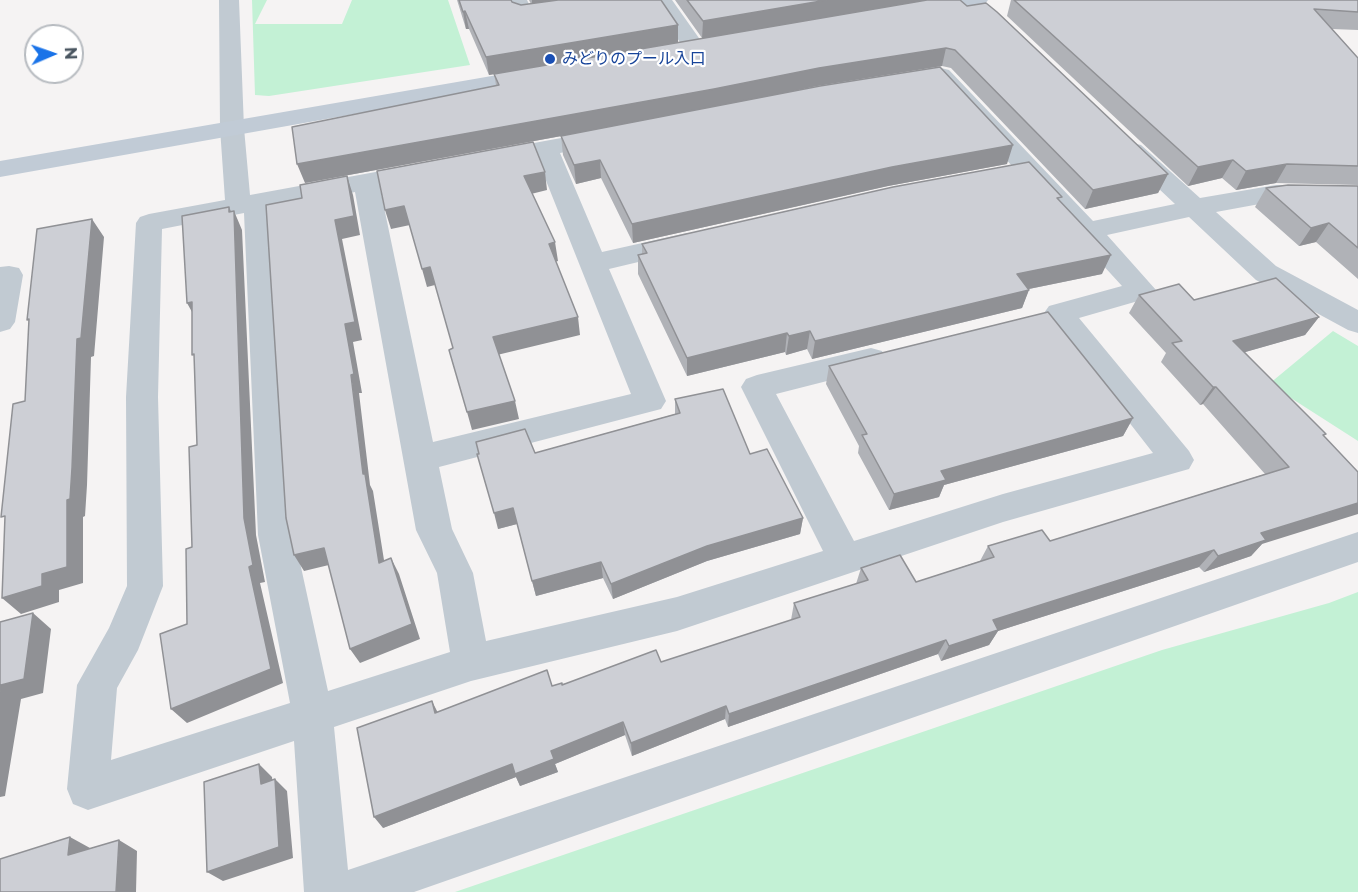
<!DOCTYPE html>
<meta charset="utf-8">
<style>
body{margin:0}
#map{position:relative;width:1358px;height:892px;overflow:hidden;background:#f5f3f3;font-family:Montserrat,sans-serif}
canvas{display:block}
.north{position:absolute;left:24px;top:24px;width:60px;height:60px;box-sizing:border-box;background:#fff;border:2px solid #b7bbc0;border-radius:50%;rotate:88deg;font-size:16px;font-weight:700;line-height:24px;text-align:center;color:#4a5661}
.north::after{content:'';display:block;margin:auto;width:21px;height:27px;background:#1a73e8;clip-path:polygon(50% 0,100% 100%,50% 72%,0 100%)}
</style>
<div id="map">
<canvas width="1358" height="892"></canvas>
<div class="north">N</div>
</div>
<script>
const context = document.querySelector('canvas').getContext('2d');
context.lineJoin = 'round';
function fillPath(path, color) {
  context.fillStyle = color;
  context.fill(path, 'evenodd');
}
function strokePath(path, color, width, dash) {
  context.strokeStyle = color;
  context.lineWidth = width;
  context.lineCap = dash ? 'butt' : 'round';
  context.setLineDash(dash || []);
  context.stroke(path);
}
function write(font, color, halo, rows, align = 'center') {
  context.font = font + ' Montserrat,"Noto Sans JP",sans-serif';
  context.lineWidth = 4.5;
  context.setLineDash([]);
  context.textBaseline = 'middle';
  context.strokeStyle = halo;
  context.fillStyle = color;
  for (const [text, x, y, turn = 0] of rows) {
    context.save();
    context.translate(x, y);
    context.rotate((+turn || 0) * Math.PI / 180);
    context.textAlign = isNaN(turn) ? turn : align;
    if (halo) context.strokeText(text, 0, 0);
    context.fillText(text, 0, 0);
    context.restore();
  }
}
fillPath(new Path2D(`
 M 252,0 L 267,0 L 255,24 L 342,24 L 352,0 L 448,0 L 470,65 L 269,96 L 255,95 Z
 M 1333,331 L 1358,346 L 1358,441 L 1269,384 Z
 M 1358,592 L 1358,892 L 455,892 L 1162,650 L 1329,603 Z`), '#c3f1d5');
fillPath(new Path2D(`
 M 219,0 L 239,0 L 244,128 L 250,195 L 714,110 L 817,88 L 941,68 L 949,70 L 1093,221 L 1175,204 L 1123,155 L 1120,150 L 1123,145 L 1132,143 L 1141,145 L 1200,198 L 1276,185 L 1358,187 L 1358,203 L 1276,201 L 1216,212 L 1276,266 L 1358,310 L 1358,333 L 1348,330 L 1256,280 L 1189,217 L 1107,235 L 1156,290 L 1152,297 L 1079,318 L 1189,451 L 1194,460 L 1189,469 L 1003,522 L 677,631 L 471,681 L 334,727 L 348,870 L 1358,532 L 1358,562 L 414,892 L 304,892 L 294,741 L 88,810 L 73,804 L 67,789 L 77,685 L 109,628 L 127,586 L 126,397 L 136,223 L 140,217 L 149,214 L 225,200 L 220,128 ZM 936,83 L 1122,286 L 1049,306 L 1044,313 L 1153,453 L 1003,494 L 854,541 L 776,394 L 882,367 L 886,359 L 882,351 L 871,348 L 757,375 L 746,379 L 741,387 L 823,551 L 677,597 L 486,641 L 473,573 L 452,529 L 439,467 L 661,409 L 666,401 L 609,269 L 697,248 L 701,242 L 697,236 L 687,233 L 602,252 L 560,153 L 817,102 ZM 537,158 L 631,394 L 433,442 L 380,188 ZM 355,192 L 416,530 L 437,573 L 450,652 L 328,691 L 294,535 L 271,208 ZM 244,213 L 258,535 L 290,703 L 111,760 L 117,688 L 138,650 L 163,586 L 158,397 L 162,229 Z
 M 507,0 L 527,0 L 531,8 L 583,0 L 634,0 L 631,4 L 624,6 L 524,21 L 517,19 Z
 M 652,0 L 672,0 L 706,48 L 703,53 L 695,55 L 687,53 Z
 M 9,266 L 19,268 L 23,275 L 15,322 L 10,329 L 0,332 L 0,267 Z`), '#c1cad2');
fillPath(new Path2D(`
 M 941,0 L 988,0 L 985,4 L 978,6 L 918,16 L 911,14 L 908,10 L 911,6 Z
 M 538,68 L 546,70 L 549,75 L 546,80 L 0,177 L 0,161 Z`), '#c1cbd6');
fillPath(new Path2D(`
 M 457,0 L 511,0 L 512,2 L 521,5 L 531,4 L 529,0 L 661,0 L 678,25 L 678,43 L 702,38 L 675,0 L 960,0 L 1168,174 L 1158,193 L 1085,209 L 951,68 L 942,66 L 817,86 L 783,93 L 1007,164 L 888,186 L 633,243 L 601,178 L 576,184 L 563,155 L 561,136 L 589,131 L 305,183 L 496,85 L 494,74 L 489,75 L 469,29 L 466,29 Z
 M 1011,0 L 1358,0 L 1358,30 L 1332,29 L 1358,58 L 1358,185 L 1276,183 L 1236,190 L 1222,178 L 1188,186 L 1007,16 Z
 M 1358,186 L 1358,279 L 1316,242 L 1299,246 L 1255,207 L 1266,188 Z
 M 1060,202 L 1102,274 L 1029,289 L 1022,308 L 812,359 L 807,349 L 786,355 L 785,352 L 687,376 L 638,274 L 638,255 L 642,254 L 642,244 Z
 M 1139,295 L 1194,300 L 1319,317 L 1305,335 L 1245,352 L 1324,436 L 1262,544 L 1251,556 L 1204,572 L 1199,567 L 998,631 L 989,645 L 941,661 L 938,654 L 728,727 L 725,719 L 632,756 L 625,735 L 555,764 L 558,772 L 520,786 L 516,777 L 383,828 L 437,712 L 661,662 L 791,620 L 794,603 L 856,584 L 861,568 L 916,582 L 980,561 L 988,546 L 1050,541 L 1265,474 L 1203,404 L 1200,405 L 1161,362 L 1166,353 L 1129,313 Z
 M 829,366 L 1133,418 L 1123,436 L 944,485 L 939,497 L 889,510 L 858,453 L 859,446 L 826,384 Z
 M 675,399 L 750,454 L 803,518 L 800,534 L 707,561 L 613,599 L 603,578 L 536,596 L 517,524 L 498,529 L 535,453 L 675,414 Z`), '#b0b2b7');
fillPath(new Path2D(`
 M 532,0 L 568,0 L 532,6 Z
 M 827,0 L 929,0 L 702,39 L 703,21 Z
 M 465,11 L 469,29 L 466,29 L 463,12 Z
 M 678,25 L 678,43 L 489,75 L 486,57 Z
 M 946,48 L 942,66 L 817,86 L 714,108 L 305,183 L 297,164 L 819,68 Z
 M 1013,145 L 1007,164 L 888,186 L 633,243 L 632,224 L 892,167 Z
 M 600,160 L 601,178 L 576,184 L 574,165 Z
 M 1233,160 L 1222,178 L 1188,186 L 1198,167 Z
 M 1287,164 L 1276,183 L 1236,190 L 1246,171 Z
 M 545,172 L 547,190 L 527,195 L 524,176 Z
 M 1168,174 L 1158,193 L 1085,209 L 1093,190 Z
 M 347,176 L 353,195 L 360,235 L 342,239 L 362,340 L 353,342 L 362,393 L 359,393 L 370,485 L 373,491 L 387,579 L 379,563 L 363,474 L 345,324 L 335,220 Z
 M 404,206 L 410,225 L 391,229 L 385,210 Z
 M 229,207 L 234,218 L 234,211 L 242,230 L 256,535 L 265,582 L 260,583 L 283,683 L 187,723 L 171,709 L 249,567 L 244,518 Z
 M 92,219 L 104,237 L 94,356 L 91,357 L 87,485 L 85,516 L 83,517 L 83,583 L 59,590 L 59,602 L 21,614 L 2,598 L 42,574 L 67,500 L 77,339 Z
 M 1329,223 L 1316,242 L 1299,246 L 1311,228 Z
 M 555,242 L 558,261 L 551,263 L 549,244 Z
 M 1111,255 L 1102,274 L 1009,293 L 1017,274 Z
 M 430,267 L 435,285 L 427,287 L 422,269 Z
 M 1029,290 L 1022,308 L 812,359 L 815,341 Z
 M 192,302 L 197,321 L 187,303 Z
 M 578,317 L 580,335 L 497,355 L 493,337 Z
 M 1319,317 L 1305,335 L 1221,359 L 1233,341 Z
 M 810,331 L 807,349 L 786,355 L 789,336 Z
 M 787,333 L 785,352 L 687,376 L 687,358 Z
 M 1213,387 L 1216,387 L 1203,404 L 1200,405 Z
 M 515,401 L 519,419 L 472,430 L 467,412 Z
 M 1133,418 L 1123,436 L 944,485 L 939,497 L 889,510 L 894,494 L 941,471 Z
 M 1358,503 L 1358,514 L 1262,544 L 1251,556 L 1204,572 L 1218,556 L 1261,533 Z
 M 513,508 L 517,524 L 498,529 L 494,513 Z
 M 803,518 L 800,534 L 707,561 L 613,599 L 611,584 L 707,546 Z
 M 324,548 L 333,564 L 304,571 L 294,555 Z
 M 1214,550 L 1199,567 L 998,631 L 989,645 L 941,661 L 949,646 L 993,620 Z
 M 391,558 L 399,574 L 420,639 L 360,663 L 350,649 Z
 M 601,562 L 603,578 L 536,596 L 532,581 Z
 M 33,613 L 51,629 L 43,693 L 21,699 L 5,796 L 0,797 L 0,692 L 1,685 Z
 M 946,640 L 938,654 L 728,727 L 729,714 Z
 M 432,701 L 439,715 L 435,713 Z
 M 726,706 L 725,719 L 632,756 L 631,743 Z
 M 623,722 L 625,735 L 555,764 L 558,772 L 520,786 L 516,777 L 383,828 L 374,817 L 512,764 L 551,751 Z
 M 259,764 L 272,777 L 274,796 L 261,784 Z
 M 275,779 L 287,791 L 293,858 L 223,881 L 207,872 Z
 M 70,837 L 90,848 L 89,865 L 68,855 Z
 M 119,840 L 137,851 L 136,892 L 116,892 Z`), '#909195');
const building = new Path2D(`
 M 459,0 L 511,0 L 512,2 L 521,5 L 558,0 L 661,0 L 678,25 L 486,57 L 465,11 L 463,12 Z
 M 687,0 L 827,0 L 703,21 Z
 M 927,0 L 960,0 L 967,6 L 986,3 L 997,12 L 1168,174 L 1093,190 L 955,50 L 946,48 L 819,68 L 714,89 L 297,164 L 292,127 L 499,85 L 494,74 Z
 M 1014,0 L 1358,0 L 1358,12 L 1314,9 L 1358,58 L 1358,166 L 1287,164 L 1246,171 L 1233,160 L 1198,167 Z
 M 940,67 L 1013,145 L 892,167 L 632,224 L 600,160 L 574,165 L 561,136 L 820,86 Z
 M 533,142 L 545,172 L 524,176 L 555,242 L 549,244 L 578,317 L 493,337 L 515,401 L 467,412 L 449,350 L 453,348 L 430,267 L 422,269 L 404,206 L 385,210 L 377,171 Z
 M 1029,162 L 1062,197 L 1057,198 L 1111,255 L 1017,274 L 1029,290 L 815,341 L 810,331 L 789,336 L 787,333 L 687,358 L 638,255 L 647,253 L 642,244 L 893,187 Z
 M 347,176 L 354,216 L 335,220 L 355,322 L 345,324 L 354,374 L 351,375 L 363,474 L 365,474 L 379,563 L 391,558 L 412,624 L 350,649 L 324,548 L 294,555 L 286,518 L 266,205 L 302,198 L 300,185 Z
 M 1288,185 L 1358,186 L 1358,248 L 1329,223 L 1311,228 L 1266,188 Z
 M 229,207 L 229,212 L 234,211 L 244,518 L 253,565 L 249,567 L 271,669 L 171,709 L 160,634 L 187,624 L 186,549 L 192,547 L 189,447 L 197,445 L 194,354 L 192,355 L 192,302 L 187,303 L 182,216 Z
 M 92,219 L 81,338 L 77,339 L 72,468 L 70,499 L 67,500 L 67,567 L 42,574 L 42,586 L 2,598 L 5,516 L 1,517 L 13,404 L 25,401 L 29,319 L 27,320 L 37,229 Z
 M 1276,278 L 1319,317 L 1233,341 L 1326,434 L 1323,435 L 1358,472 L 1358,503 L 1261,533 L 1266,540 L 1218,556 L 1214,550 L 993,620 L 998,630 L 949,646 L 946,640 L 729,714 L 726,706 L 631,743 L 623,722 L 551,751 L 554,759 L 515,774 L 512,764 L 374,817 L 357,728 L 432,701 L 435,713 L 547,670 L 552,686 L 562,683 L 562,685 L 656,650 L 661,662 L 800,617 L 794,603 L 868,580 L 861,568 L 900,555 L 916,582 L 994,557 L 988,546 L 1042,530 L 1050,541 L 1289,467 L 1216,387 L 1213,387 L 1172,343 L 1182,341 L 1139,295 L 1179,284 L 1194,300 Z
 M 1048,312 L 1133,418 L 941,471 L 946,480 L 894,494 L 862,435 L 867,434 L 829,366 Z
 M 723,389 L 750,454 L 767,449 L 803,518 L 707,546 L 611,584 L 601,562 L 532,581 L 513,508 L 494,513 L 477,454 L 479,454 L 476,442 L 525,429 L 535,453 L 680,413 L 675,399 Z
 M 33,613 L 24,679 L 1,685 L 0,692 L 0,622 Z
 M 259,764 L 261,784 L 275,779 L 279,847 L 207,872 L 204,782 Z
 M 70,837 L 68,855 L 119,840 L 116,892 L 0,892 L 0,859 Z`);
fillPath(building, '#cdcfd5');
strokePath(building, '#909195', 1.5);
for (const [x, y, r, color] of [
 [550,59,6,"#1a4fb4"]
]) {
  const dot = new Path2D();
  dot.arc(x, y, r, 0, 2 * Math.PI);
  context.fillStyle = color;
  context.fill(dot);
  strokePath(dot, '#fff', 2);
}
write('16px', '#164399', '#fff', [
 ["みどりのプール入口",562,59]
], 'left');
</script>
